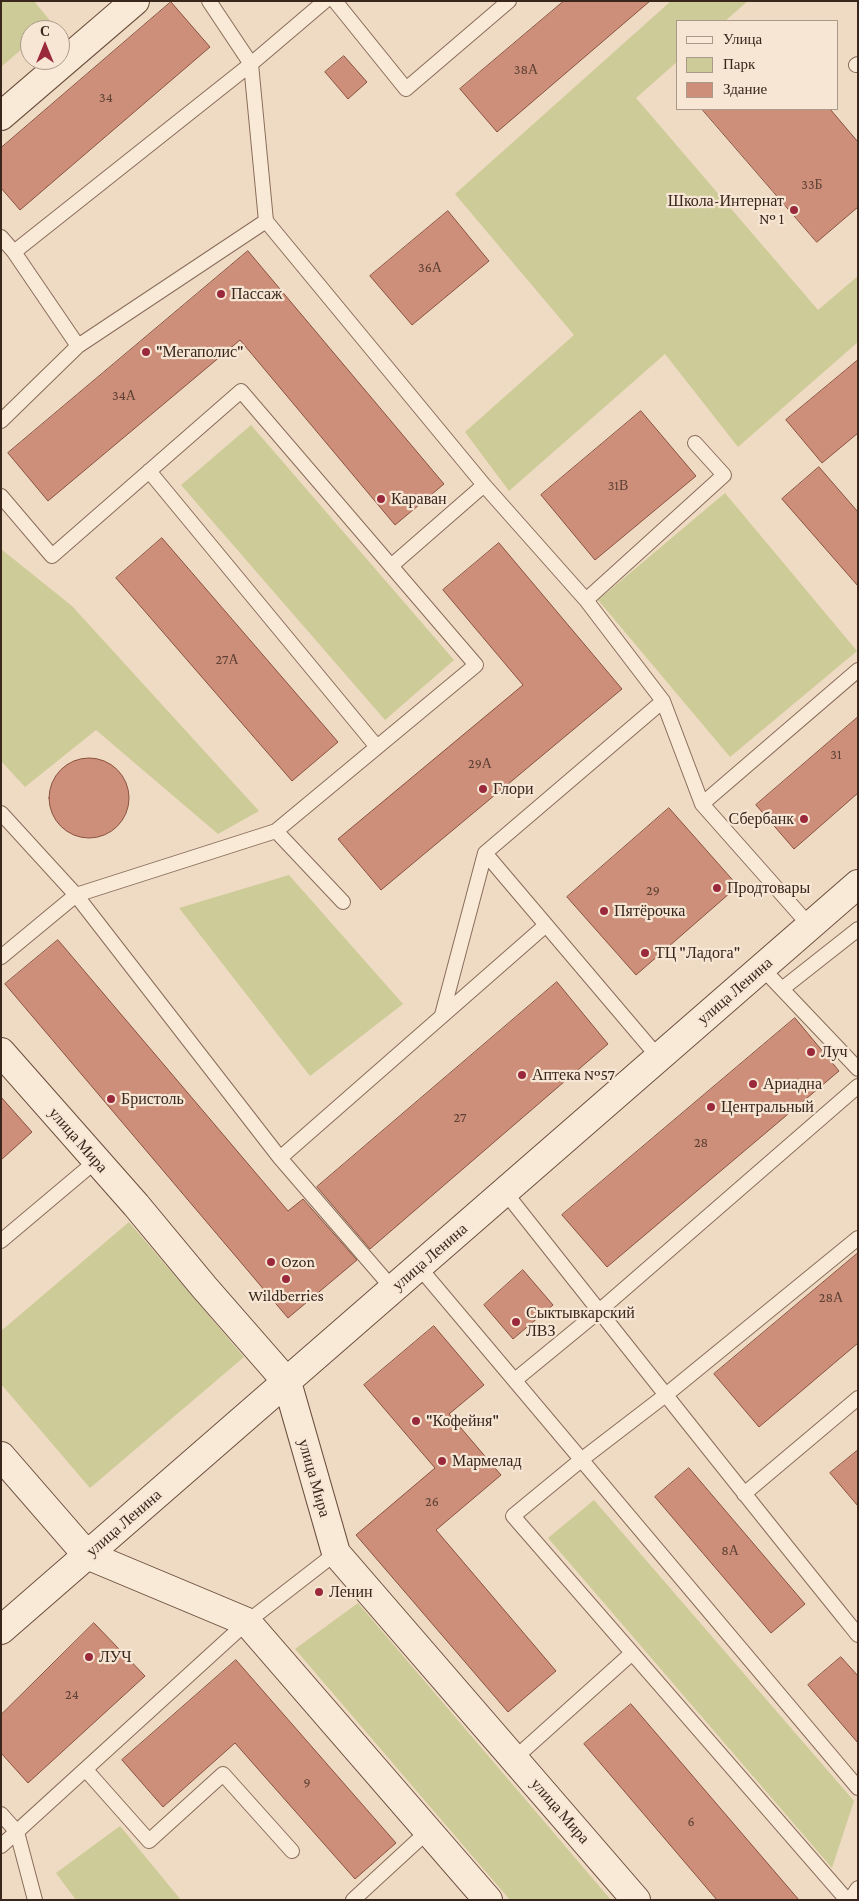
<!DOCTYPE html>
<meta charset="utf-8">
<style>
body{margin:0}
#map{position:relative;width:859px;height:1901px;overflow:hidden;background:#efdbc3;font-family:"Crimson Pro",serif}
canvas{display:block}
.frame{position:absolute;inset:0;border:2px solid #39271e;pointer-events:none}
.legend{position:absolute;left:676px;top:20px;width:162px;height:90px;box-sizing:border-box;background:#f6e6d3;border:1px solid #aa9a8b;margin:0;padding:6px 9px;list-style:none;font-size:15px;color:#39271e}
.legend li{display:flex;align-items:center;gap:10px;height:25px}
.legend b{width:25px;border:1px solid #aa9a8b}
.north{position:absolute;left:20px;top:20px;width:50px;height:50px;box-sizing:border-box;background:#f6e6d3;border:1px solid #aa9a8b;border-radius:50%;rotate:0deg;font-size:14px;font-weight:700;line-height:20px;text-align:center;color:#39271e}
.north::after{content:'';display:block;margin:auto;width:18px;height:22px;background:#99293b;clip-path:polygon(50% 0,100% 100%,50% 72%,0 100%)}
</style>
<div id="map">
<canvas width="859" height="1901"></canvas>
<div class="frame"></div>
<ul class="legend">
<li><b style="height:6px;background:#f9ead7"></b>Улица</li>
<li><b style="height:14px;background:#cdcb97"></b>Парк</li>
<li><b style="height:14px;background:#cd8f79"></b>Здание</li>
</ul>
<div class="north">С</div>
</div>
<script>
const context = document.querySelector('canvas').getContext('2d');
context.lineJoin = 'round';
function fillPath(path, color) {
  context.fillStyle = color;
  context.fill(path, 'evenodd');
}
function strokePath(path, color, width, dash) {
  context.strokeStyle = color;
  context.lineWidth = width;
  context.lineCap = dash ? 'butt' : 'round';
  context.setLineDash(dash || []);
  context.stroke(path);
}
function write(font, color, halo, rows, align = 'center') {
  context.font = font + ' "Crimson Pro",serif';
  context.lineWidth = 4.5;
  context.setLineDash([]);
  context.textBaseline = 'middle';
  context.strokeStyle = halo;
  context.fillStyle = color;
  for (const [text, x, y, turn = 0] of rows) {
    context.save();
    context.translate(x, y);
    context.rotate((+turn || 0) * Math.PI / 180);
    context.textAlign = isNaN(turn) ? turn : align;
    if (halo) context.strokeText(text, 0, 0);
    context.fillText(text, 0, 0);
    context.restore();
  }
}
fillPath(new Path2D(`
 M 1,1 L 34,1 L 52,23 L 43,30 L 30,30 L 30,42 L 1,67 Z
 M 671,1 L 748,1 L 725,21 L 678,21 L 678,61 L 636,98 L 818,310 L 858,276 L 858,342 L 738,447 L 665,354 L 509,491 L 465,432 L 574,335 L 455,194 Z
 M 251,425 L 454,660 L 385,720 L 181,485 Z
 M 725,493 L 857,651 L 730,757 L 598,600 Z
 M 1,549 L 72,606 L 259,811 L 218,834 L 96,730 L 25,787 L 1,761 Z
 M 289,875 L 403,1004 L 310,1076 L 179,908 Z
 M 129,1222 L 244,1357 L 90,1488 L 1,1384 L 1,1331 Z
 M 594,1500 L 854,1801 L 832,1868 L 548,1538 Z
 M 358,1603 L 611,1900 L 510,1900 L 295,1649 Z
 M 120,1826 L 181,1900 L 76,1900 L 56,1873 Z`), '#cdcb97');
const building = new Path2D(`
 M 564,1 L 650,1 L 497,132 L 460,89 Z
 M 171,2 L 210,47 L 20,210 L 1,188 L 1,148 Z
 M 344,56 L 367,82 L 348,99 L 325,72 Z
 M 702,109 L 830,109 L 858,142 L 858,207 L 817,242 Z
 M 448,211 L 489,261 L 412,325 L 370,276 Z
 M 248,251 L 444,484 L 395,525 L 240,340 L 48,501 L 8,453 Z
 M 858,360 L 858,433 L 822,463 L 786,420 Z
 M 641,411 L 696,476 L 595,560 L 541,495 Z
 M 819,467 L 858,512 L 858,586 L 782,499 Z
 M 162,538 L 338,742 L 292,781 L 116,578 Z
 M 499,543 L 622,689 L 381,890 L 338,839 L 523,685 L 443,590 Z
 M 858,717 L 858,793 L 794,849 L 756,805 Z
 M49 798a40 40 0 1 1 80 0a40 40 0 1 1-80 0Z
 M 669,808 L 738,886 L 636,975 L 567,897 Z
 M 58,940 L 288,1211 L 303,1199 L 357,1260 L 288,1318 L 5,984 Z
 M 557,982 L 608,1044 L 370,1249 L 317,1187 Z
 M 795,1018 L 839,1071 L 607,1267 L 562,1215 Z
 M 1,1097 L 32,1132 L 1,1160 Z
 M 858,1253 L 858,1343 L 759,1427 L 714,1374 Z
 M 523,1270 L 553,1305 L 513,1339 L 484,1305 Z
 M 434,1326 L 484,1385 L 449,1414 L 501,1475 L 436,1530 L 556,1671 L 508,1712 L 356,1535 L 435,1468 L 364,1385 Z
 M 858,1450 L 858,1506 L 830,1473 Z
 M 689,1468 L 805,1604 L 771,1633 L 655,1497 Z
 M 94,1623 L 145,1676 L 28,1783 L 1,1753 L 1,1715 Z
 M 841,1657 L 858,1676 L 858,1743 L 808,1685 Z
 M 236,1660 L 396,1843 L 355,1879 L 235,1743 L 163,1807 L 122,1760 Z
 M 631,1704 L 799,1900 L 717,1900 L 584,1744 Z`);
fillPath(building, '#cd8f79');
strokePath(building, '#89513f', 1);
const lane = new Path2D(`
 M 209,1 L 251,64 L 266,221
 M 335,1 L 406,89 L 509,1
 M 856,65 L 858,64
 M 1,237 L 14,252 L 251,64 L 325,1
 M 78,346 L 266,221 L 484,485 L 391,566
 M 1,421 L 78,346 L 14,252
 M 149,471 L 377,747
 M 484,485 L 586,600 L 724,475 L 695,443
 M 1,496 L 52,556 L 241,391 L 476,665 L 276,831 L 343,902
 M 586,600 L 663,701 L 702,804 L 810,926
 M 702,804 L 858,670
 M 1,813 L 76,895 L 280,1158 L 546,925
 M 485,853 L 659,1058
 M 1,957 L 76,895 L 276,831
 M 762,968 L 858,1069
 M 782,989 L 858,929
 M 442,1015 L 485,853 L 663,701
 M 280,1158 L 393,1289
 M 505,1192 C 622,1340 739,1488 858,1635
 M 1,1241 L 96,1161
 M 419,1267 L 858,1788
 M 515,1380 L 599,1311 L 858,1086
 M 744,1494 L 858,1398
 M 515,1758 L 631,1654
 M 86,1770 L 149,1841 L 223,1774 L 292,1851
 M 1,1814 L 17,1832 L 35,1900
 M 1,1846 L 247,1622 L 336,1553
 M 353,1900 L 428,1831
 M 847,1900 L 513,1516 L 581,1460 L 667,1394 L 858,1238
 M 850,1900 L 858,1888`);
const secondary = new Path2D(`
 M 1,116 L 135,1
 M 1,1052 L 136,1205 L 204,1287 L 287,1382 L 336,1553 L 636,1900
 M 1,1456 L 87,1555 L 247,1622 L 488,1900
 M 1,1630 L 858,884`);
strokePath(lane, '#896c5a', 16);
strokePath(secondary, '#6b4d3d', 30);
strokePath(lane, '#f9ead7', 14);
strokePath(secondary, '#f9ead7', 28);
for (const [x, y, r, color] of [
 [794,210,5,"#99293b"],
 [221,294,5,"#99293b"],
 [146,352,5,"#99293b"],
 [381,499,5,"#99293b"],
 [483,789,5,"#99293b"],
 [804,819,5,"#99293b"],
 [717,888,5,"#99293b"],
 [604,911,5,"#99293b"],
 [645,953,5,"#99293b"],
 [811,1052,5,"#99293b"],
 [522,1075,5,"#99293b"],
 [753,1084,5,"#99293b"],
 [111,1099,5,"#99293b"],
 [711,1107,5,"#99293b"],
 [271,1262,5,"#99293b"],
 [286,1279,5,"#99293b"],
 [516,1322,5,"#99293b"],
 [416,1421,5,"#99293b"],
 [442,1461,5,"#99293b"],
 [319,1592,5,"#99293b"],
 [89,1657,5,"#99293b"]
]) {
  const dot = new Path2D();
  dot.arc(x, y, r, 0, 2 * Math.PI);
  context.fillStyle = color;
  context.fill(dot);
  strokePath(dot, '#f6e6d3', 2);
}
write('14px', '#5e4135', null, [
 ["38А",526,70],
 ["34",106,98],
 ["33Б",812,185],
 ["36А",430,268],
 ["34А",124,396],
 ["31В",618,486],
 ["27А",227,660],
 ["31",836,755],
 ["29А",480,764],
 ["29",653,891],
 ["27",460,1118],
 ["28",701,1143],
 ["28А",831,1298],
 ["26",432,1502],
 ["8А",730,1551],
 ["24",72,1695],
 ["9",307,1783],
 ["6",691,1822]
]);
write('16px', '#39271e', '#f6e6d3', [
 ["Школа-Интернат",784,201,"right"],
 ["№ 1",784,219,"right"],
 ["Пассаж",231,294],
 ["\"Мегаполис\"",156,352],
 ["Караван",391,499],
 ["Глори",493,789],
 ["Сбербанк",794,819,"right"],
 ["Продтовары",727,888],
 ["Пятёрочка",614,911],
 ["ТЦ \"Ладога\"",655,953],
 ["Луч",821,1052],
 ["Аптека №57",532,1075],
 ["Ариадна",763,1084],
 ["Бристоль",121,1099],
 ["Центральный",721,1107],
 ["Ozon",281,1262],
 ["Wildberries",286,1296,"center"],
 ["Сыктывкарский",526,1313],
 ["ЛВЗ",526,1331],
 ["\"Кофейня\"",426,1421],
 ["Мармелад",452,1461],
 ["Ленин",329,1592],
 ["ЛУЧ",99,1657]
], 'left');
write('16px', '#39271e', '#f6e6d3', [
 ["улица Ленина",735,991,-41],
 ["улица Мира",78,1140,49],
 ["улица Ленина",430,1257,-41],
 ["улица Мира",314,1478,74],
 ["улица Ленина",124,1523,-41],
 ["улица Мира",560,1811,49]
]);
</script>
